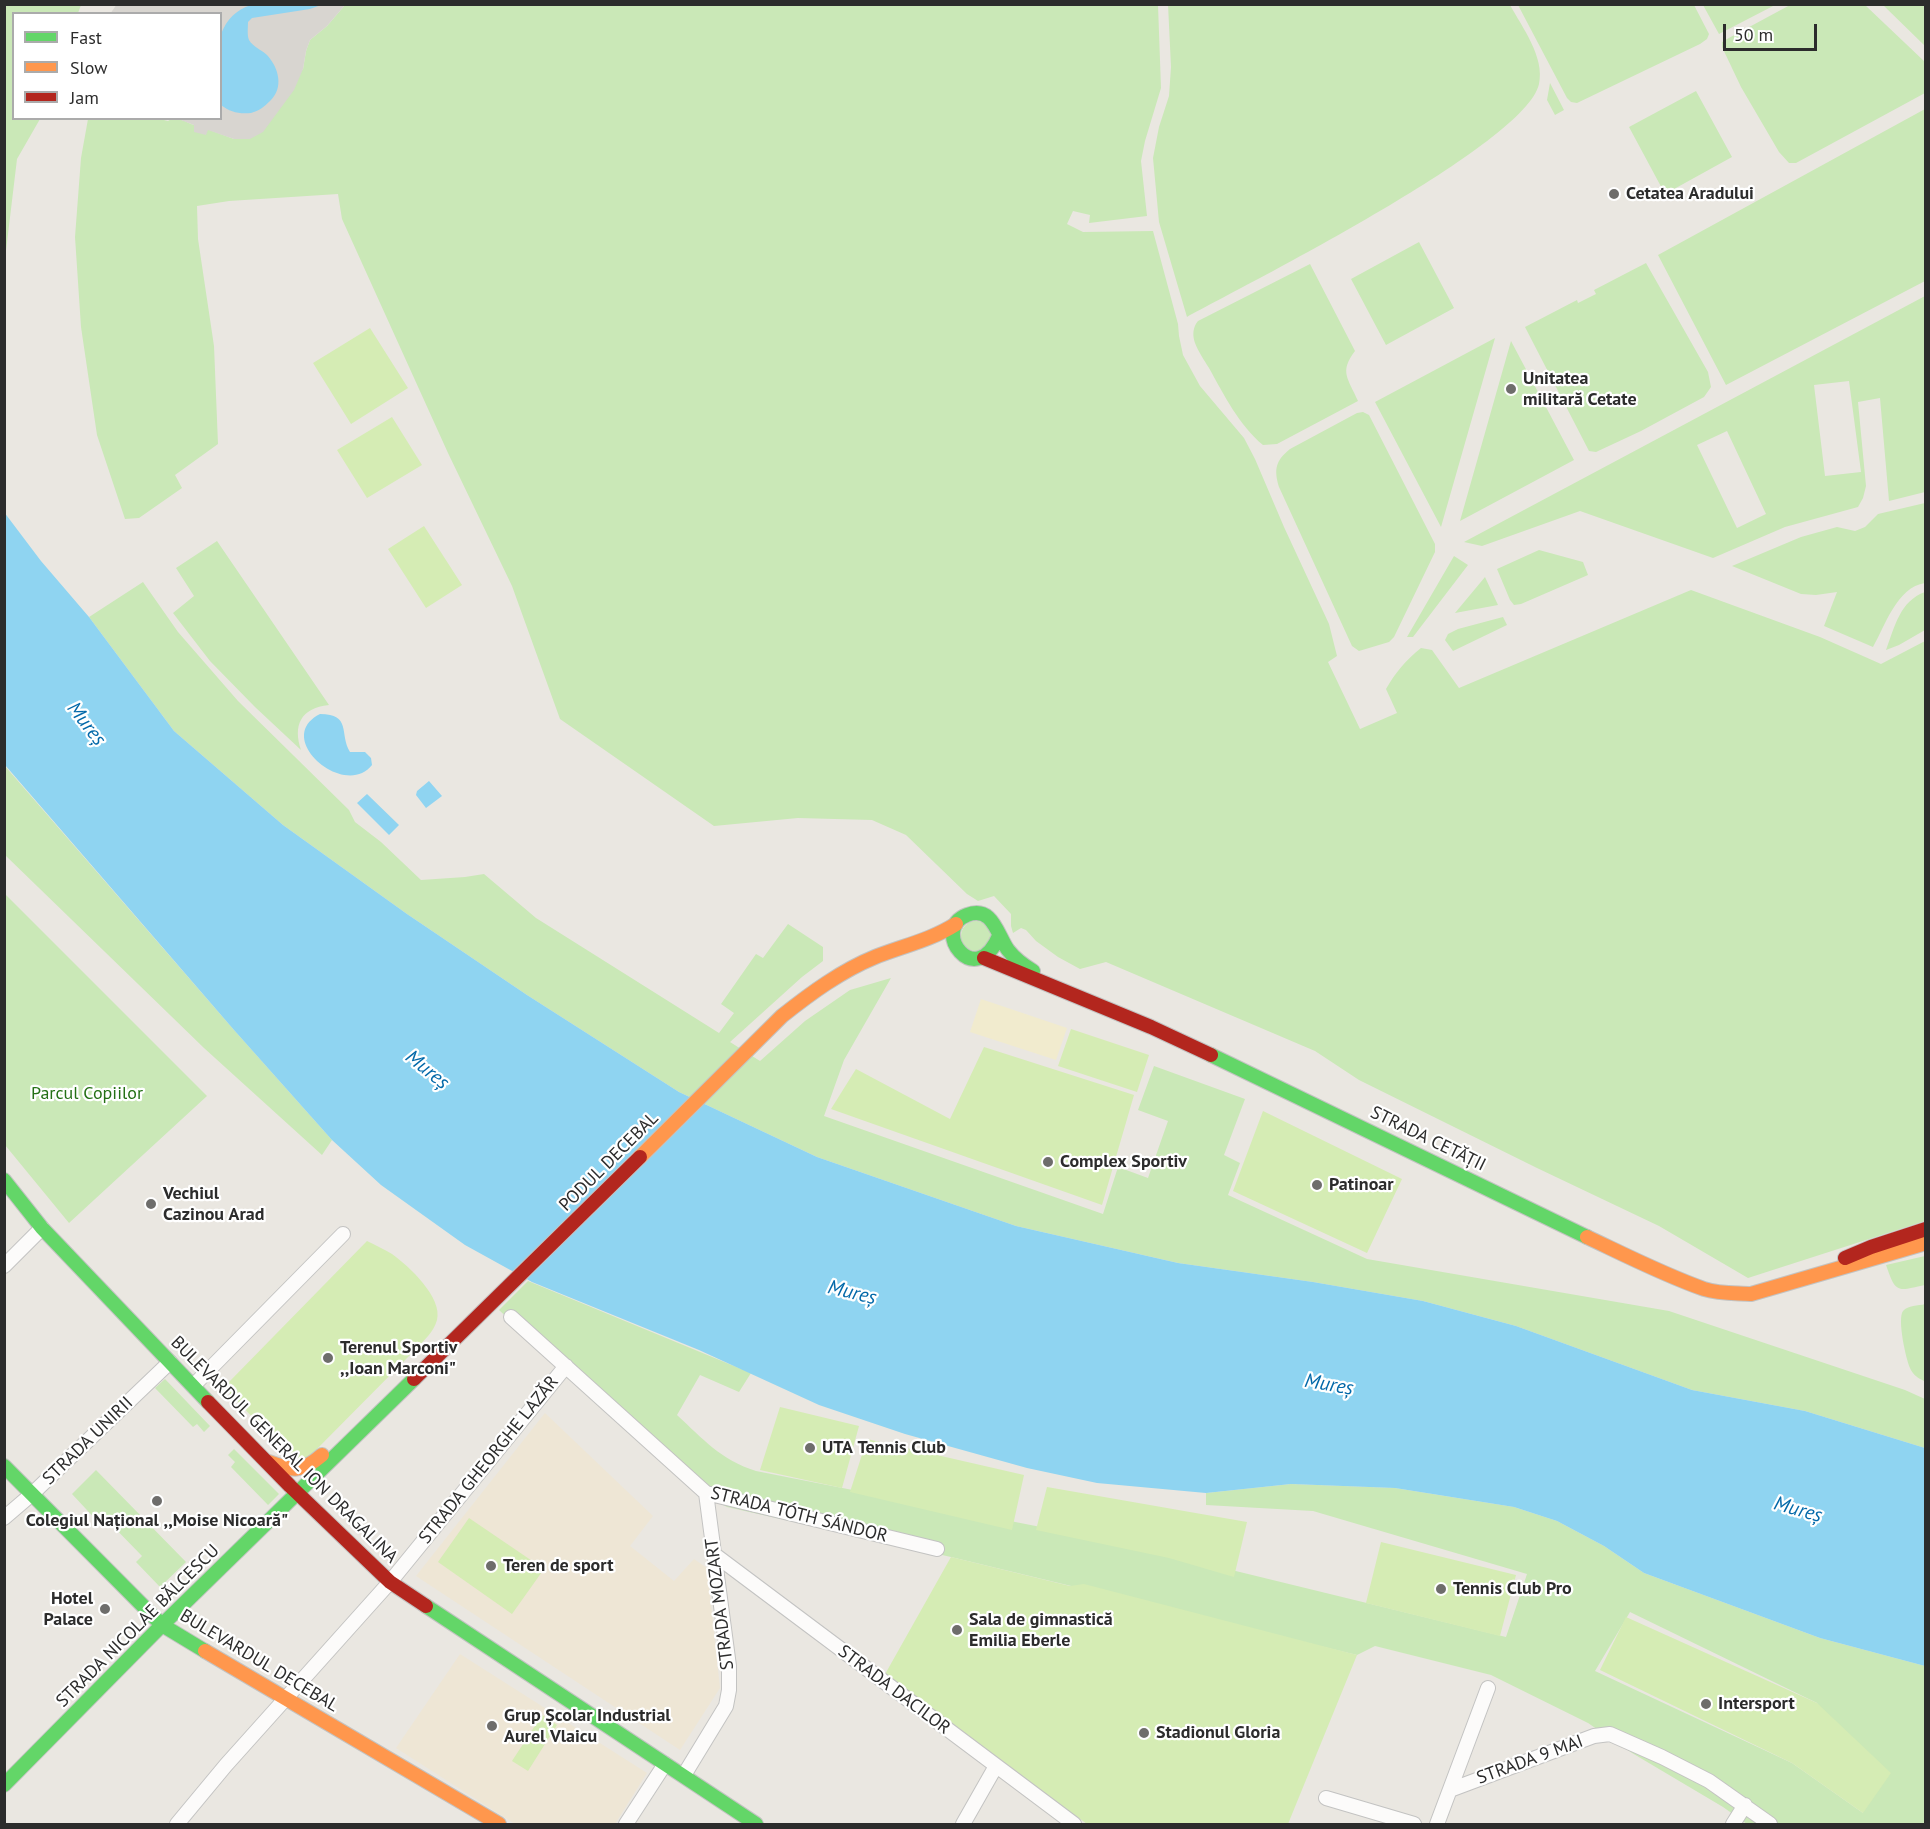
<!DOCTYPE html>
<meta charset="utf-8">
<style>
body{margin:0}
#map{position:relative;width:1930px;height:1829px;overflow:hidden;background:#eae7e1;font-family:"PT Sans",sans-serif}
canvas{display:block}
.frame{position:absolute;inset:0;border:6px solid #2c2c2c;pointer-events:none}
.legend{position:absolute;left:12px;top:12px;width:210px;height:108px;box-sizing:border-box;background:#fff;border:2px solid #ababab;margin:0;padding:8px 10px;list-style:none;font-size:18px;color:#2c2c2c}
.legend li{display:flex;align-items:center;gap:12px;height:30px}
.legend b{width:30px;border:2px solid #ababab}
.scale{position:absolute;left:1723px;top:24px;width:94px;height:27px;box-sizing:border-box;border:3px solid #2c2c2c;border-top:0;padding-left:8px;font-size:18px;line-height:21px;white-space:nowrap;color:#2c2c2c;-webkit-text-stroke:4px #fff;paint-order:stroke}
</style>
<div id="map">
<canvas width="1930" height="1829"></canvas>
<div class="frame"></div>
<ul class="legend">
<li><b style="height:8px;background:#63d668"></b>Fast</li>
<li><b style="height:8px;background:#ff974d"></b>Slow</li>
<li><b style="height:8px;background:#b3261e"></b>Jam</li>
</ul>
<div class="scale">50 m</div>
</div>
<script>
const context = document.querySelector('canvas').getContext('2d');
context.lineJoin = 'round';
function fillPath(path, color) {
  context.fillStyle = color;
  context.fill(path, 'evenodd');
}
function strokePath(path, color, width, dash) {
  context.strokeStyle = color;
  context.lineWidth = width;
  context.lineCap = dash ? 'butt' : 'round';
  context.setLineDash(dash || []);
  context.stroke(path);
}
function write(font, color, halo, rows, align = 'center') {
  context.font = font + ' "PT Sans",sans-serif';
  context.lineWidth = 4.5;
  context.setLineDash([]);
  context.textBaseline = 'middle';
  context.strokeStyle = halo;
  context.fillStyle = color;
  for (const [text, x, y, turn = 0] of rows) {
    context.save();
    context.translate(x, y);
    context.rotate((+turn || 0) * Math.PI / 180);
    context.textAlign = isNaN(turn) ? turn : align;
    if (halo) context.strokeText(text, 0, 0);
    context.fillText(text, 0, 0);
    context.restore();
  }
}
fillPath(new Path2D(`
 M 545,1413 L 653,1516 L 630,1546 L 674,1581 L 694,1559 L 707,1568 L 720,1688 L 680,1750 L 416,1576 Z
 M 460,1654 L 647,1773 L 615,1824 L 515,1824 L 396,1748 Z`), '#eee6d5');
fillPath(new Path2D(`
 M 5,4 L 81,5 L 78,13 L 14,14 L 14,118 L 40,119 L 17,159 L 5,259 Z
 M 1168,4 L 1510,5 C 1522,27 1545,57 1539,84 C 1526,144 1249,283 1187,317 L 1159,222 L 1153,158 L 1159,127 L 1169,96 L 1171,67 Z
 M 345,5 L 1158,5 L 1161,88 L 1145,141 L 1141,161 L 1147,216 L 1089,223 L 1090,215 L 1073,211 L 1067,224 L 1083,232 L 1153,231 L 1178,324 L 1179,336 L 1183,355 L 1200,386 L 1244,438 L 1255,459 L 1284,527 L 1329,624 L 1337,656 L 1328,662 L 1360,729 L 1397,713 L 1386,689 C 1395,673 1406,660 1421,648 L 1432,650 L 1459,688 L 1691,590 L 1820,637 L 1881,664 L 1925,641 L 1925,1221 L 1748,1278 L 1659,1226 L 1537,1168 L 1359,1080 L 1315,1051 L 1106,962 L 1080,969 L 1058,957 L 1036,941 L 1026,930 L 1021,928 L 1013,933 L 1011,926 L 1011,914 L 994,896 L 978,901 L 967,894 L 906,835 L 872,820 L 798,818 L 714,826 L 560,719 L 512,586 L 448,453 L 342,219 L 338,194 L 229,201 L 197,206 L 198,239 L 214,346 L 218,444 L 175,475 L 182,488 L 139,518 L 125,519 L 97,435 L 81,327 L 75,237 L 81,158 L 88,119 L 156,118 L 168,121 C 176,115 186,122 194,125 L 194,132 L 207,129 L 234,139 L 303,69 L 306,51 L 310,40 L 327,26 Z
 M 1518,5 L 1694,5 L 1709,34 L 1707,39 L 1700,44 L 1577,103 L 1571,102 L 1567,98 Z
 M 1703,5 L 1775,5 L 1719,34 Z
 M 1790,5 L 1865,5 L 1925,62 L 1925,93 L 1796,163 L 1789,163 L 1779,152 L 1741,87 L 1722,47 L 1722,42 L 1727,39 Z
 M 1883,5 L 1925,5 L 1925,46 Z
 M 1550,83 L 1564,110 L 1555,115 L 1547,100 Z
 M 1696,91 L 1732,157 L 1665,194 L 1629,127 Z
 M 1925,109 L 1925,281 L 1726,385 L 1658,255 Z
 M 1419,242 L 1454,308 L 1386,345 L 1351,279 Z
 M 1646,263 L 1708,372 L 1711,387 L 1704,397 L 1641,431 L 1596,452 L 1589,451 L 1525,327 L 1577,300 L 1578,303 L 1596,294 L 1594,290 Z
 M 1310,264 L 1355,351 C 1339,372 1348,378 1358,401 L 1277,444 L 1263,445 C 1239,425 1224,395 1209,368 C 1204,360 1198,351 1195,343 C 1192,335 1193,327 1198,321 Z
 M 1925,296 L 1925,492 L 1889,501 L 1880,398 L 1858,402 L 1866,486 L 1863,498 L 1858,507 L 1785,527 L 1713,558 L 1580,511 L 1482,546 L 1464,542 ZM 1849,381 L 1861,472 L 1825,476 L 1814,385 ZM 1727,431 L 1766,514 L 1737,528 L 1697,445 Z
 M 1495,338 L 1441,527 L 1375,402 Z
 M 1511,341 L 1574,460 L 1460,521 Z
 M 1363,412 L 1369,415 L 1435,544 L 1435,552 L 1394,637 L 1389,642 L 1359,651 L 1352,646 L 1279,487 C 1274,470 1275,461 1290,449 L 1357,413 Z
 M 1925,503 L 1925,583 C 1897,587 1885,626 1873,647 L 1824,626 L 1837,592 L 1816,595 L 1801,594 L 1732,566 L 1801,537 L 1837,527 L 1855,531 L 1865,527 L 1878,514 Z
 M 217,541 L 329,705 C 300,708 293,726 301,750 L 255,707 L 210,661 L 173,613 L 194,596 L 176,568 Z
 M 1539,550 L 1583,562 L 1588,575 L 1521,604 L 1514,605 L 1510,600 L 1497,569 Z
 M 1454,556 L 1468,565 L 1413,637 L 1407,637 Z
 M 1485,577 L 1498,605 L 1455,613 Z
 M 143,582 L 178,632 L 238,701 L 349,810 L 355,822 L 381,842 L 421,880 L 465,877 L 484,874 L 536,918 L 719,1033 L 734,1013 L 721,1004 L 756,954 L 763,958 L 788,924 L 823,947 L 823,961 L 802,977 L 730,1042 L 760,1061 L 805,1021 L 850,990 L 891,978 L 844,1060 L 824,1116 L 1103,1214 L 1118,1167 L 1148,1178 L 1168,1121 L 1138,1110 L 1154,1066 L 1245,1099 L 1224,1155 L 1240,1163 L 1228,1195 L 1367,1259 L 1669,1311 L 1905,1390 L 1925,1399 L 1925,1448 L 1805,1411 L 1692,1390 L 1516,1326 L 1423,1301 L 1313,1282 L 1178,1263 L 1016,1226 L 817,1157 L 679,1092 L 527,995 L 407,914 L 283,825 L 174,731 L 89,617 Z
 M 1925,592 L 1925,630 L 1899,645 L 1886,650 C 1895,626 1900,601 1925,592 Z
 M 1503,617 L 1507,625 L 1453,651 L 1445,640 L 1448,634 L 1458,629 Z
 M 4,765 L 234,1030 L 332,1140 L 322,1155 L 204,1048 L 5,855 Z
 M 4,893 L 207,1096 L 69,1223 L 5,1145 Z
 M961 936a15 15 0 1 1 30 0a15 15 0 1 1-30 0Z
 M 1925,1256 L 1925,1285 C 1897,1291 1896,1294 1886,1265 Z
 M 528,1281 L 751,1373 L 739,1392 L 700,1375 L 677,1415 C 703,1439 721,1460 756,1471 L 1117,1542 L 1506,1637 L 1527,1574 L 1313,1511 L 1206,1505 L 1206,1493 L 1291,1484 L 1395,1488 L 1514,1507 L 1557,1521 L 1604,1546 L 1644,1573 L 1820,1638 L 1925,1666 L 1925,1824 L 1747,1824 L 1723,1807 L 1632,1753 L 1588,1723 L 1491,1675 L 1375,1646 L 1357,1655 L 951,1557 L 727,1507 L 691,1489 L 499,1310 ZM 1630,1612 L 1817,1703 L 1863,1813 L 1792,1763 L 1595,1671 Z
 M 1925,1304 L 1926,1378 L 1924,1381 C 1918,1378 1913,1375 1910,1368 C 1906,1359 1897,1319 1903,1311 C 1908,1305 1918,1306 1925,1304 Z
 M 165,1379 L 210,1426 L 204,1432 L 197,1424 L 193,1427 L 155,1388 Z
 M 234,1449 L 279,1494 L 268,1505 L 231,1467 L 235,1462 L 228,1455 Z
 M 96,1470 L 186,1562 L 160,1587 L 136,1562 L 142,1556 L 105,1518 L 100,1524 L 72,1494 Z`), '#cae8b7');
fillPath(new Path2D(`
 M 981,999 L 1067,1028 L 1056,1060 L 970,1032 Z`), '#f1ebce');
fillPath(new Path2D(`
 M 370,328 L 408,388 L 351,424 L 313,363 Z
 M 392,417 L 422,465 L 367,498 L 337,450 Z
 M 424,526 L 462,585 L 426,608 L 388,549 Z
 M 1071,1029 L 1149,1055 L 1137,1092 L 1058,1066 Z
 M 984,1047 L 1134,1095 L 1102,1205 L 831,1109 L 856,1069 L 950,1119 Z
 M 1263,1111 L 1402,1179 L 1367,1253 L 1233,1191 Z
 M 367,1241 C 375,1245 384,1249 392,1254 C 409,1266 443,1298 437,1320 C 434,1332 423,1341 415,1350 L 309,1457 L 299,1460 L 261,1426 L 230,1394 L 228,1383 Z
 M 780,1407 L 859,1426 L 842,1488 L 760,1470 Z
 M 867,1439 L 1024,1475 L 1012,1530 L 850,1492 Z
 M 1047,1487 L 1247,1522 L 1234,1577 L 1169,1558 L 1036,1530 Z
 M 469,1518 L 544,1569 L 512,1614 L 438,1562 Z
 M 1381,1542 L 1516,1575 L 1500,1636 L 1366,1603 Z
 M 951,1557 L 1070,1586 L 1084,1584 L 1357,1655 L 1288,1824 L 1087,1824 L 884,1676 Z
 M 1626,1617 L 1817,1703 L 1891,1773 L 1863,1813 L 1792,1763 L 1600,1670 Z
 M 542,1715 L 557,1725 L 528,1771 L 512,1761 Z`), '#d5ecb4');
fillPath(new Path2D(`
 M 117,4 L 345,5 L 327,26 L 310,40 L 306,51 L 303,69 L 294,90 L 263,132 L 250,139 L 234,139 L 208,130 L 206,135 L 194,132 L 194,125 L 178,119 L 220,118 L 220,14 L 110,14 Z`), '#d8d5d0');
fillPath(new Path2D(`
 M 251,5 L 321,5 L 310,9 L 252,18 L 248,22 C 248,28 247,35 249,40 C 253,47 262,50 267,55 C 279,68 284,88 270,101 C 265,106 259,111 251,113 C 238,114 230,112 221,105 L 221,34 C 227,19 236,10 251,5 Z
 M 4,512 L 41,561 L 89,617 L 174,731 L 283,825 L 407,914 L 527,995 L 679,1092 L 817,1157 L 1016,1226 L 1178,1263 L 1313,1282 L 1423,1301 L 1516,1326 L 1692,1390 L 1805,1411 L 1925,1448 L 1925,1666 L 1820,1638 L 1644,1573 L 1604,1546 L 1557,1521 L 1514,1507 L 1395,1488 L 1291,1484 L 1206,1493 L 1097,1483 L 1027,1468 L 905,1434 L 819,1405 L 699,1350 L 532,1282 L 465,1245 L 381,1185 L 332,1140 L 234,1030 L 5,765 Z
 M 320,714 C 352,714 339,734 350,752 L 365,752 L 371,758 L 372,765 C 345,800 272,738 320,714 Z
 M 429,781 L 442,796 L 426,808 L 416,795 L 417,791 Z
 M 367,794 L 399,825 L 389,835 L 357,803 Z`), '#8fd4f1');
const street = new Path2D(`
 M 4,1266 L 42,1228
 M 511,1317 L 706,1493 L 937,1549
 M 193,1386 L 343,1234
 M 4,1518 L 32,1494 L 170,1362
 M 715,1555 L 1074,1824
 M 684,1775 L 726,1706 L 729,1690 L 729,1666 L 706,1493
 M 1450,1790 L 1594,1736 L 1610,1734 L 1662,1757 L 1709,1781 L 1770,1824
 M 1326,1798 L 1414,1824
 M 177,1824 L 226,1765 L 390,1582 L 566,1366
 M 626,1824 L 665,1764
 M 963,1824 L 996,1766
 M 1437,1824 L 1488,1688
 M 1733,1824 L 1745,1805`);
const fast = new Path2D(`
 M 999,936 C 975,992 930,929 967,915 C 993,905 997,935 1008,950 C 1015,959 1023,965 1033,971
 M 1211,1055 L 1587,1237
 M 4,1180 L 42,1228 L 208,1402
 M 4,1466 L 162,1625 L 205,1651
 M 426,1606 L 756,1824
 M 4,1785 L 162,1625 L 414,1379`);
const slow = new Path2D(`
 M 640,1157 L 782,1016 C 811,993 841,971 875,957 C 903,946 931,940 956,924
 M 1587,1237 C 1625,1255 1664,1275 1704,1289 C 1719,1294 1735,1293 1751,1294 L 1926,1243
 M 269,1462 C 294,1471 301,1473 322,1455
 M 205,1651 L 499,1824`);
const jam = new Path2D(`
 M 984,958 L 1151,1027 L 1211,1055
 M 1845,1258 L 1871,1247 L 1926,1229
 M 414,1379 L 640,1157
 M 208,1402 L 290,1486 L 390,1582 L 426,1606`);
strokePath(street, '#c3c3c2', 16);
strokePath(fast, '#c3c3c2', 16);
strokePath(slow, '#c3c3c2', 16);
strokePath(jam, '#c3c3c2', 16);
strokePath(street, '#fcfbfa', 14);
strokePath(fast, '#63d668', 14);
strokePath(slow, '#ff974d', 14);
strokePath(jam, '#b3261e', 14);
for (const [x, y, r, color] of [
 [1614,194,6,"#6e6d6b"],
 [1511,389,6,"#6e6d6b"],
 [1048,1162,6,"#6e6d6b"],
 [1317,1185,6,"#6e6d6b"],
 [151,1204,6,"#6e6d6b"],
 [328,1358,6,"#6e6d6b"],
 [810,1448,6,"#6e6d6b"],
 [157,1501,6,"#6e6d6b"],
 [491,1566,6,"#6e6d6b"],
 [1441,1589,6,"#6e6d6b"],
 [105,1609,6,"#6e6d6b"],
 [957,1630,6,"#6e6d6b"],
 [1706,1704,6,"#6e6d6b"],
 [492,1726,6,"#6e6d6b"],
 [1144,1733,6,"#6e6d6b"]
]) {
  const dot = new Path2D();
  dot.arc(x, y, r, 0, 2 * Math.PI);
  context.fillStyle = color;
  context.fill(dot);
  strokePath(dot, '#fff', 2);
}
write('bold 18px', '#2c2c2c', '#fff', [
 ["Cetatea Aradului",1626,194],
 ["Unitatea",1523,379],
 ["militară Cetate",1523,400],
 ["Complex Sportiv",1060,1162],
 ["Patinoar",1329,1185],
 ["Vechiul",163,1194],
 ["Cazinou Arad",163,1215],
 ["Terenul Sportiv",340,1348],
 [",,Ioan Marconi\"",340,1369],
 ["UTA Tennis Club",822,1448],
 ["Colegiul Național ,,Moise Nicoară\"",157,1521,"center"],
 ["Teren de sport",503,1566],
 ["Tennis Club Pro",1453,1589],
 ["Hotel",93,1599,"right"],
 ["Palace",93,1620,"right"],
 ["Sala de gimnastică",969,1620],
 ["Emilia Eberle",969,1641],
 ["Intersport",1718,1704],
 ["Grup Școlar Industrial",504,1716],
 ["Aurel Vlaicu",504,1737],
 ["Stadionul Gloria",1156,1733]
], 'left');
write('18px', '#247015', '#fff', [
 ["Parcul Copiilor",87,1094]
]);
write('18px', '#2c2c2c', '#fff', [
 ["STRADA CETĂȚII",1428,1139,26],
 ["PODUL DECEBAL",609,1162,-45],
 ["STRADA UNIRII",88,1441,-44],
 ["BULEVARDUL GENERAL ION DRAGALINA",284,1450,45],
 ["STRADA GHEORGHE LAZĂR",489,1460,-51],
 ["STRADA TÓTH SÁNDOR",799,1515,14],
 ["STRADA MOZART",720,1604,-97],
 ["STRADA NICOLAE BĂLCESCU",138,1626,-45],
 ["BULEVARDUL DECEBAL",259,1661,31],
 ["STRADA DACILOR",894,1690,37],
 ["STRADA 9 MAI",1530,1760,-20]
]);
write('italic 20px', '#0369a9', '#fff', [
 ["Mureș",86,724,52],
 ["Mureș",427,1070,39],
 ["Mureș",852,1293,14],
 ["Mureș",1329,1385,10],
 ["Mureș",1798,1510,16]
]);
</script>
